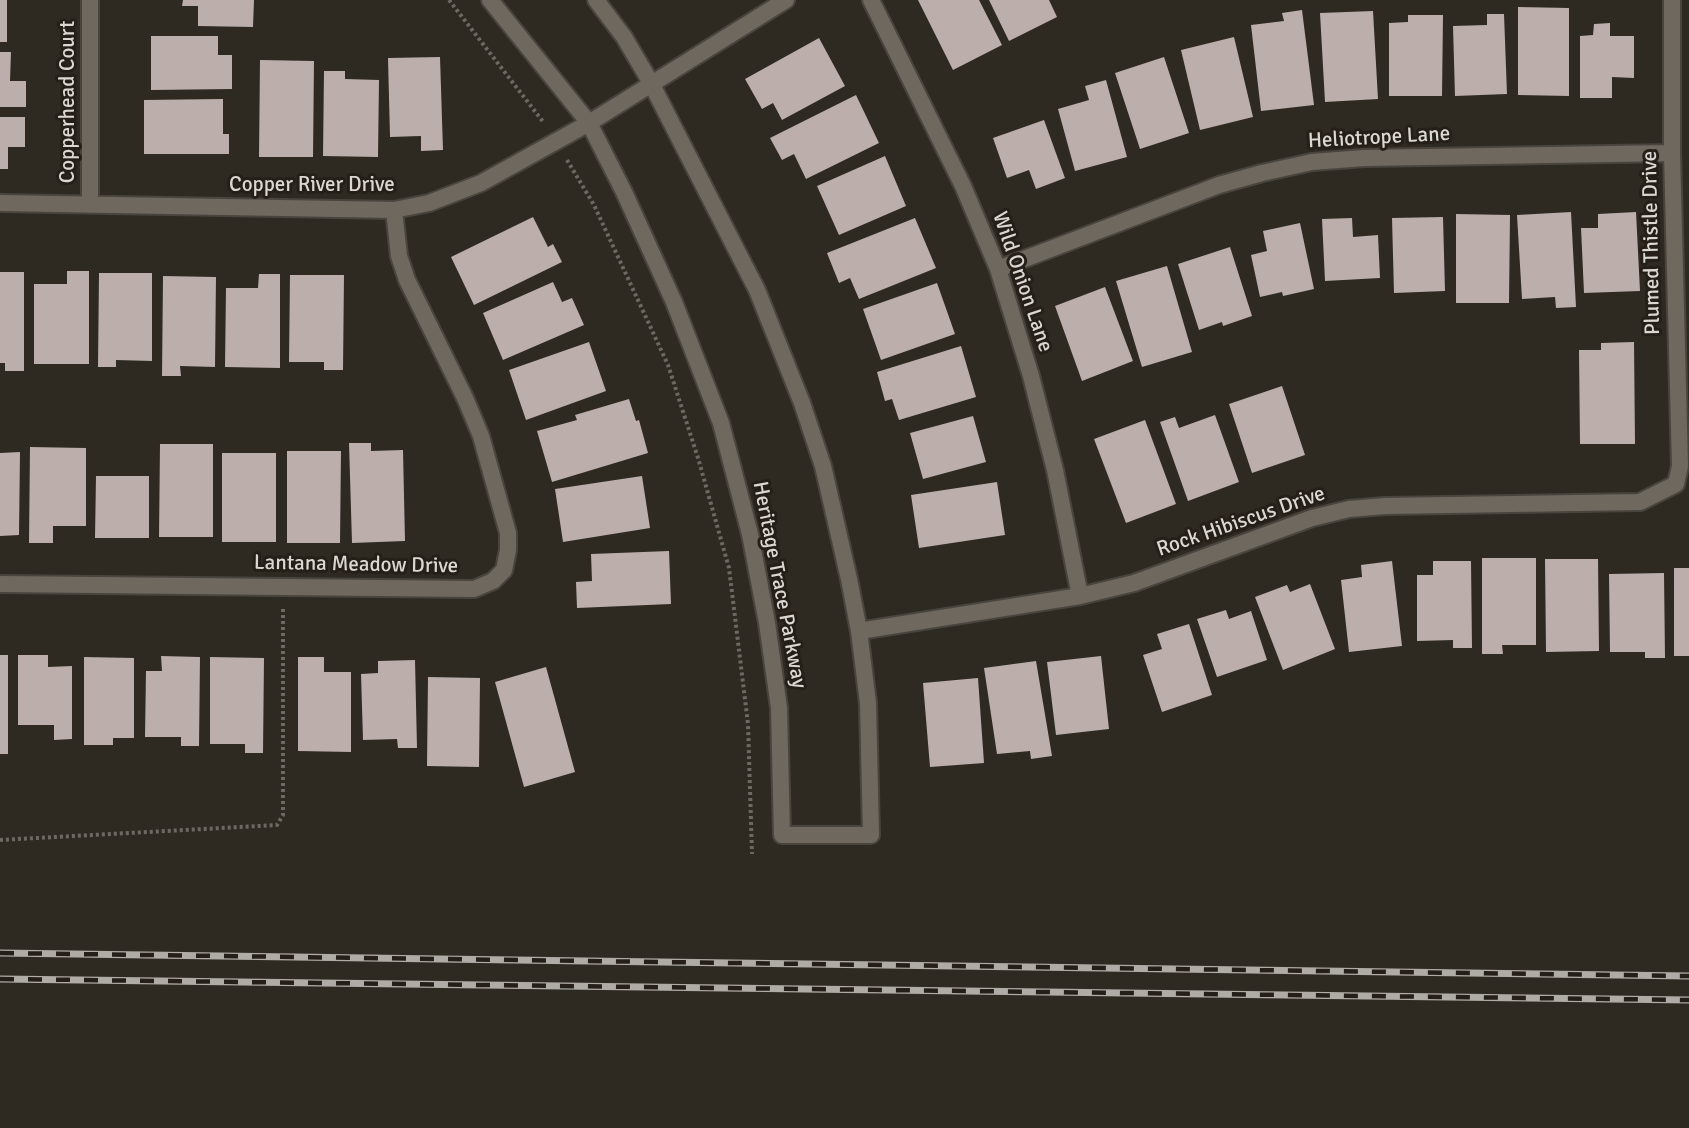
<!DOCTYPE html>
<style>
body{margin:0}
canvas{display:block;background:#2e2921}
</style>
<canvas width="1689" height="1128"></canvas>
<script>
const context = document.querySelector('canvas').getContext('2d');
context.lineJoin = 'round';
function fillPath(path, color) {
  context.fillStyle = color;
  context.fill(path, 'evenodd');
}
function strokePath(path, color, width, dash) {
  context.strokeStyle = color;
  context.lineWidth = width;
  context.lineCap = dash ? 'butt' : 'round';
  context.setLineDash(dash || []);
  context.stroke(path);
}
function write(font, color, halo, rows, align = 'center') {
  context.font = font + ' Signika,sans-serif';
  context.lineWidth = 6;
  context.setLineDash([]);
  context.textBaseline = 'middle';
  context.strokeStyle = halo;
  context.fillStyle = color;
  for (const [text, x, y, turn = 0] of rows) {
    context.save();
    context.translate(x, y);
    context.rotate((+turn || 0) * Math.PI / 180);
    context.textAlign = isNaN(turn) ? turn : align;
    if (halo) context.strokeText(text, 0, 0);
    context.fillText(text, 0, 0);
    context.restore();
  }
}
fillPath(new Path2D(`
 M 0,0 L 7,0 L 7,42 L 0,42 Z
 M 183,0 L 254,0 L 253,27 L 198,26 L 198,6 L 182,6 Z
 M 918,0 L 979,0 L 1002,45 L 953,70 Z
 M 989,0 L 1049,0 L 1057,17 L 1009,41 Z
 M 1518,7 L 1569,8 L 1569,96 L 1518,95 Z
 M 1302,10 L 1314,105 L 1261,111 L 1251,25 L 1284,21 L 1282,13 Z
 M 1373,11 L 1378,99 L 1325,102 L 1320,13 Z
 M 1487,14 L 1504,14 L 1507,94 L 1455,96 L 1453,26 L 1487,25 Z
 M 1408,15 L 1443,15 L 1442,96 L 1389,96 L 1389,23 L 1408,22 Z
 M 1610,23 L 1610,36 L 1634,36 L 1634,78 L 1612,77 L 1612,98 L 1580,98 L 1580,36 L 1593,35 L 1594,24 Z
 M 151,36 L 218,36 L 218,55 L 232,55 L 232,89 L 151,90 Z
 M 1234,37 L 1253,117 L 1200,130 L 1181,50 Z
 M 819,38 L 845,86 L 782,120 L 773,103 L 762,109 L 745,79 Z
 M 0,52 L 11,52 L 10,81 L 26,81 L 26,107 L 0,107 Z
 M 440,57 L 443,150 L 421,151 L 421,136 L 390,137 L 388,58 Z
 M 1164,57 L 1189,133 L 1140,149 L 1115,73 Z
 M 260,60 L 314,61 L 313,157 L 259,157 Z
 M 324,71 L 345,71 L 345,79 L 379,80 L 378,157 L 323,156 Z
 M 1106,80 L 1127,157 L 1075,171 L 1058,109 L 1089,100 L 1085,86 Z
 M 856,95 L 879,143 L 806,179 L 794,154 L 782,160 L 770,138 Z
 M 223,99 L 223,134 L 229,134 L 229,154 L 144,154 L 144,100 Z
 M 0,117 L 25,117 L 25,147 L 8,147 L 8,169 L 0,169 Z
 M 1044,120 L 1065,178 L 1036,189 L 1029,170 L 1007,178 L 993,138 Z
 M 885,156 L 906,206 L 839,235 L 817,186 Z
 M 1571,212 L 1576,307 L 1556,308 L 1555,297 L 1522,299 L 1517,215 Z
 M 1636,212 L 1640,291 L 1584,293 L 1581,228 L 1598,228 L 1598,214 Z
 M 1456,214 L 1510,215 L 1509,303 L 1456,303 Z
 M 533,217 L 548,247 L 553,244 L 562,262 L 474,305 L 451,257 Z
 M 1443,217 L 1445,291 L 1394,293 L 1392,218 Z
 M 915,218 L 936,268 L 859,299 L 850,278 L 839,283 L 827,253 Z
 M 1352,218 L 1353,237 L 1378,235 L 1380,278 L 1325,281 L 1322,219 Z
 M 1300,223 L 1314,289 L 1283,296 L 1282,292 L 1260,297 L 1251,255 L 1267,251 L 1263,231 Z
 M 1230,247 L 1252,316 L 1223,326 L 1222,322 L 1199,330 L 1178,264 Z
 M 1167,266 L 1192,352 L 1142,367 L 1116,281 Z
 M 67,271 L 89,271 L 89,364 L 34,364 L 34,284 L 67,284 Z
 M 0,272 L 24,272 L 24,371 L 5,371 L 5,363 L 0,363 Z
 M 99,273 L 152,273 L 152,361 L 116,360 L 116,367 L 98,367 Z
 M 259,274 L 280,274 L 280,368 L 225,367 L 226,288 L 258,288 Z
 M 290,275 L 344,275 L 343,370 L 324,370 L 324,362 L 289,362 Z
 M 163,276 L 216,277 L 215,367 L 180,366 L 181,376 L 162,376 Z
 M 553,282 L 562,302 L 572,298 L 584,325 L 503,360 L 483,313 Z
 M 937,283 L 955,334 L 881,360 L 863,309 Z
 M 1105,287 L 1133,361 L 1082,381 L 1055,306 Z
 M 589,342 L 606,391 L 526,420 L 509,370 Z
 M 1634,342 L 1635,444 L 1580,444 L 1579,350 L 1601,350 L 1601,343 Z
 M 961,346 L 976,397 L 899,420 L 892,399 L 885,401 L 877,372 Z
 M 1282,386 L 1305,455 L 1252,473 L 1229,404 Z
 M 629,399 L 636,421 L 639,420 L 648,453 L 552,482 L 537,431 L 577,420 L 575,415 Z
 M 1215,415 L 1239,482 L 1188,501 L 1160,422 L 1175,417 L 1179,428 Z
 M 973,416 L 986,462 L 923,479 L 910,433 Z
 M 1145,420 L 1176,504 L 1126,523 L 1094,439 Z
 M 349,443 L 371,443 L 371,451 L 403,450 L 405,541 L 352,543 Z
 M 160,444 L 213,444 L 213,537 L 159,537 Z
 M 30,447 L 86,448 L 86,526 L 53,526 L 53,543 L 29,543 Z
 M 287,451 L 341,451 L 340,543 L 287,543 Z
 M 20,452 L 19,535 L 0,536 L 0,453 Z
 M 222,453 L 276,453 L 276,542 L 222,542 Z
 M 96,476 L 149,476 L 149,538 L 95,538 Z
 M 642,476 L 650,528 L 563,542 L 555,489 Z
 M 997,482 L 1005,535 L 919,548 L 911,495 Z
 M 669,551 L 671,604 L 577,608 L 576,582 L 592,581 L 591,554 Z
 M 1482,558 L 1536,558 L 1536,645 L 1502,645 L 1503,654 L 1482,654 Z
 M 1545,559 L 1598,559 L 1599,651 L 1546,652 Z
 M 1392,561 L 1402,646 L 1349,652 L 1341,580 L 1362,577 L 1361,565 Z
 M 1433,561 L 1471,561 L 1472,648 L 1453,648 L 1453,640 L 1417,641 L 1417,575 L 1433,575 Z
 M 1674,568 L 1689,568 L 1689,656 L 1674,656 Z
 M 1664,573 L 1665,658 L 1645,658 L 1645,652 L 1610,652 L 1609,574 Z
 M 1310,584 L 1335,649 L 1283,670 L 1255,597 L 1287,585 L 1290,592 Z
 M 1226,610 L 1229,619 L 1251,611 L 1267,660 L 1217,677 L 1197,619 Z
 M 1189,624 L 1212,695 L 1162,712 L 1143,655 L 1162,649 L 1157,634 Z
 M 0,655 L 8,655 L 8,754 L 0,754 Z
 M 18,655 L 48,655 L 48,667 L 72,666 L 72,739 L 54,740 L 54,725 L 18,725 Z
 M 161,656 L 200,657 L 199,746 L 181,746 L 181,737 L 145,737 L 146,671 L 162,671 Z
 M 1101,656 L 1109,729 L 1056,735 L 1047,662 Z
 M 84,657 L 134,658 L 134,738 L 113,738 L 113,745 L 84,745 Z
 M 210,657 L 264,658 L 263,753 L 245,753 L 245,744 L 210,744 Z
 M 298,657 L 324,657 L 324,672 L 351,672 L 351,752 L 298,751 Z
 M 415,660 L 417,748 L 398,748 L 397,739 L 363,740 L 361,674 L 378,673 L 378,661 Z
 M 1036,661 L 1052,756 L 1031,759 L 1030,751 L 997,754 L 984,668 Z
 M 546,667 L 575,772 L 524,787 L 495,682 Z
 M 428,677 L 480,678 L 479,767 L 427,766 Z
 M 978,678 L 984,763 L 930,767 L 923,683 Z`), '#bbaeab');
const minor = new Path2D(`
 M 871,0 L 963,186 L 998,269 L 1031,376 L 1055,470 L 1080,596
 M 0,203 L 394,210 L 429,203 L 481,183 L 589,123 L 786,0
 M 90,205 L 90,0
 M 998,269 L 1219,185 L 1262,173 L 1312,162 L 1364,158 L 1672,153
 M 0,584 L 474,589 L 493,581 L 504,570 L 508,550 L 508,533 L 481,436 L 465,398 L 407,280 L 399,256 L 394,210
 M 859,631 L 1080,596 L 1134,583 L 1312,518 L 1349,509 L 1385,506 L 1640,502 L 1676,484 L 1680,466 L 1672,153 L 1672,0`);
const tertiary = new Path2D(`
 M 490,0 L 589,123 L 624,192 L 674,302 L 721,423 L 750,534 L 767,623 L 779,708 L 782,835 L 871,835 L 868,703 L 859,631 L 849,579 L 823,466 L 802,403 L 757,290 L 651,83 L 624,37 L 596,0`);
strokePath(minor, '#49453e', 20);
strokePath(tertiary, '#49453e', 20);
strokePath(new Path2D(`
 M 449,0 L 544,123
 M 567,160 L 594,205 L 668,365 L 698,458 L 729,568 L 748,724 L 752,854
 M 0,840 L 277,825 L 283,815 L 283,607`), '#6d6962', 4, [3, 3]);
strokePath(minor, '#6e685f', 16);
strokePath(tertiary, '#6e685f', 16);
const rail = new Path2D(`
 M 0,953 L 1689,976
 M 0,979 L 1689,1000`);
strokePath(rail, '#afaba5', 7);
strokePath(rail, '#251f18', 4.5, [14]);
write('21px', '#dbd8d2', '#251f18', [
 ["Copperhead Court",68,102,-90],
 ["Heliotrope Lane",1379,138,-3],
 ["Copper River Drive",312,185],
 ["Plumed Thistle Drive",1652,243,-91],
 ["Wild Onion Lane",1022,282,71],
 ["Rock Hibiscus Drive",1241,522,-19],
 ["Lantana Meadow Drive",356,565,1],
 ["Heritage Trace Parkway",779,585,79]
]);
</script>
